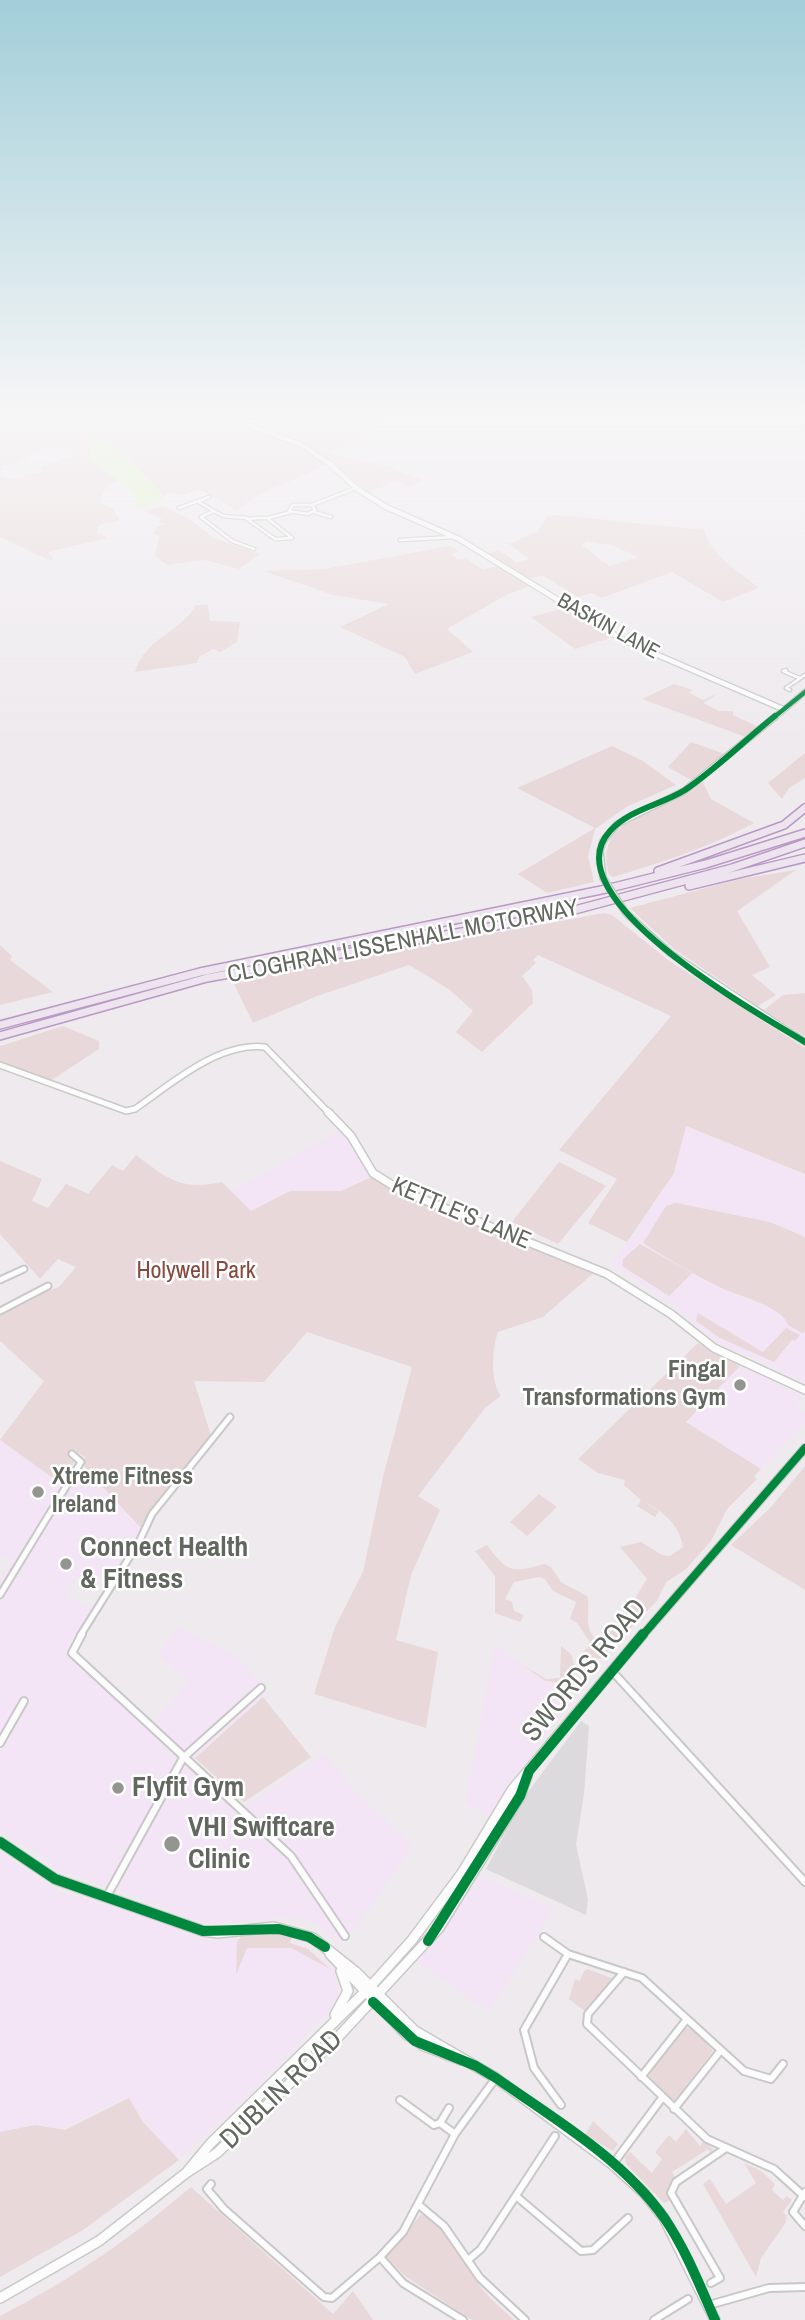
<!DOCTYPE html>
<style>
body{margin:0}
canvas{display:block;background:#eeeaee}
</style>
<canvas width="805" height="2320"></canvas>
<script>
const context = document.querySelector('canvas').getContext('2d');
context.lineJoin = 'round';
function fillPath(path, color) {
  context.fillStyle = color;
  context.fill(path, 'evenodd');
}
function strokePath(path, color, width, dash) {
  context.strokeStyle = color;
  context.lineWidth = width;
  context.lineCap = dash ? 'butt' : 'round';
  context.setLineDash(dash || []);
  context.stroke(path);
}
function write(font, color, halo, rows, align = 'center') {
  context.font = font + ' "Archivo Narrow",sans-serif';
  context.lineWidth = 5;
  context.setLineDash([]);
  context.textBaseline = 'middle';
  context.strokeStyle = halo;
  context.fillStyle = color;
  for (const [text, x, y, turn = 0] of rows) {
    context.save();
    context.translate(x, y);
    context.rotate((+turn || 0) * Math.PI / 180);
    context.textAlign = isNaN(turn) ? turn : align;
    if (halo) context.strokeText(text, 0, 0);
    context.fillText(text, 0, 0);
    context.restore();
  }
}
fillPath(new Path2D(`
 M 686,1125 L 805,1174 L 805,1382 L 711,1339 L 677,1307 L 615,1267 L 611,1262 L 636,1232 L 674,1173 Z
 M 343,1129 L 374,1176 L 341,1191 L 290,1191 L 251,1212 L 232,1191 Z
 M 740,1366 L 803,1396 L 796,1408 L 805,1413 L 805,1425 L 761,1469 L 686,1422 Z
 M 0,1440 L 60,1483 L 73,1487 L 85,1468 L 140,1527 L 133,1550 L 111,1582 L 83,1571 L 65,1596 L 93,1609 L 64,1652 L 236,1812 L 325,1754 L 355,1791 L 413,1845 L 367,1913 L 341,1944 L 317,1925 L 301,1919 L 281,1917 L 214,1925 L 200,1923 L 114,1888 L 60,1872 L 29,1847 L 0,1832 L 0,1581 L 12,1559 L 0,1555 Z
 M 177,1627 L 236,1655 L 268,1692 L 192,1760 L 152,1724 L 188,1682 L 159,1655 Z
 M 495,1644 L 544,1682 L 566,1685 L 574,1696 L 488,1816 L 466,1803 Z
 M 0,1852 L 44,1883 L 61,1892 L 147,1917 L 195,1936 L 224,1940 L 273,1936 L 300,1943 L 327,1962 L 334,1971 L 341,1998 L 254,2090 L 178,2160 L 147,2126 L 129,2098 L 106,2106 L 64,2130 L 35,2124 L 0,2132 Z
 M 480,1877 L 555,1908 L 489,2012 L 417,1962 L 449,1923 Z`), '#f4e5f6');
fillPath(new Path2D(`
 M 581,1721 L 589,1726 L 584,1794 L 576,1845 L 588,1899 L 586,1915 L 486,1869 L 525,1796 Z`), '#dddade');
fillPath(new Path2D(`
 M 0,415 L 219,415 L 266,436 L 296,443 L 328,464 L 256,496 L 237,510 L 199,489 L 183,495 L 168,493 L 163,496 L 133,462 L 93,432 C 80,454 106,469 120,480 L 107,485 L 99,502 L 113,509 L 120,521 L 101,524 L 97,528 L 97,532 L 108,538 L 48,552 L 53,558 L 51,561 L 0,537 L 0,476 L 8,479 L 41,472 L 41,467 L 69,457 L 75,450 C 60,443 41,450 26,455 L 27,458 L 3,466 L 0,472 Z
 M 269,415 L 383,415 L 386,421 L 327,453 L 390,467 L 422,480 L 410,487 L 394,481 L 370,492 L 306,444 L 279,437 L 255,426 L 262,424 L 256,420 Z
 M 163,506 L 188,518 L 214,538 L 260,554 L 239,569 L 205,560 L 167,565 L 155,556 L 159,536 L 153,534 L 157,527 L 165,524 L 159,522 L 162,519 L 144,511 Z
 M 557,515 L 704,530 C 712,557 738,570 759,588 L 723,602 L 672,572 L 602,598 L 591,593 L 578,597 L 544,576 L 529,578 L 487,554 L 499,550 L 517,563 L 529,559 L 509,544 L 537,532 L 547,517 ZM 587,541 L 614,546 L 638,557 L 609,566 L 582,545 Z
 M 450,546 L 459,551 L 451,554 L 458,559 L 465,558 L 483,570 L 499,565 L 533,585 L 506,595 L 447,629 L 473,652 L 415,674 L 405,657 L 340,627 L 389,604 L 333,595 L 264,571 L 324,569 Z
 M 196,605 L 208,605 L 210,621 L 240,622 L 237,642 L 220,652 L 213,649 L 199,657 L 197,663 L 135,672 C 145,638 180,633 196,605 Z
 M 568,607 L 613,637 L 575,649 L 531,617 Z
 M 674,684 L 693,690 L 689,693 L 703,700 L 719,693 L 703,703 L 719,711 L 733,711 L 733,715 L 759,727 L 746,737 L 642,699 Z
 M 691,742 L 725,754 L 691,780 L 668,767 Z
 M 612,746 L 643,761 L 676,785 L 628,806 L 595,829 L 588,856 L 594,882 L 547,893 L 518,874 L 595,828 L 517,788 Z
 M 805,753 L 805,778 L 789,788 L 782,799 L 768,783 Z
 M 702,780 L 711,799 L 754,823 C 710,847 662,862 614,877 L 609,875 C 596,826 636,819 670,802 C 682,796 692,788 702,780 Z
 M 796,870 L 737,911 L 770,967 L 752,975 L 776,995 L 758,1006 L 673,948 L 630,908 L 740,879 Z
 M 604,913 L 612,915 L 668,960 L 805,1048 L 805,1174 L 686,1126 L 674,1173 L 627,1242 L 588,1223 L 617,1179 L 559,1150 L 671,1016 L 538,955 L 533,960 L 536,963 L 522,976 L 532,990 L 533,1003 L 482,1052 L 456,1032 L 473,1011 L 450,990 L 409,965 L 320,995 L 253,1023 L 232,980 C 356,955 480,937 604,913 Z
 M 0,945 L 12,956 L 10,960 L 53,992 L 0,1005 Z
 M 805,993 L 805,1036 L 764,1010 L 783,995 Z
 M 63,1026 L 99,1041 L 99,1049 L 50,1081 L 0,1062 L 0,1046 Z
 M 136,1155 C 168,1179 181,1191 222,1182 L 251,1211 L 290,1191 L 341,1191 L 374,1176 L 597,1270 L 543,1317 L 498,1332 C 492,1349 490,1381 501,1396 L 485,1408 L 418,1496 L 440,1510 L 411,1575 L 396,1640 L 438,1652 L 426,1728 L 314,1694 L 335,1627 L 363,1572 L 383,1477 L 412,1367 L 307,1332 L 264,1382 L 194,1381 L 212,1439 L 144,1527 L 140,1527 L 85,1468 L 85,1457 L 73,1450 L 68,1457 L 74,1462 L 60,1483 L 0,1440 L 44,1381 L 0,1341 L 0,1314 L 33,1296 L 59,1287 L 76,1267 L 58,1259 L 40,1279 L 0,1234 L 0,1161 L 42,1179 L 32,1201 L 48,1208 L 66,1184 L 88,1194 L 112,1165 L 123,1171 Z
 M 559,1162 L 606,1186 L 558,1244 L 512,1222 Z
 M 676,1203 L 770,1222 L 805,1237 L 805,1331 L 802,1333 L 788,1325 C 783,1306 735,1295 719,1287 C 694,1274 667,1259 643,1243 L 666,1206 Z
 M 640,1244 L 692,1273 L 669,1296 L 622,1266 L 623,1259 Z
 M 698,1313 L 763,1352 L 786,1328 L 800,1335 L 795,1341 L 792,1340 L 774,1362 L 720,1338 L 696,1321 Z
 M 698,1343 L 740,1366 L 686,1422 L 761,1469 L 754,1476 L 757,1479 L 727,1509 L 711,1541 L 686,1569 L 666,1582 L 657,1601 L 600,1659 L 583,1657 L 582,1653 L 591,1644 L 577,1623 L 570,1619 L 576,1602 L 553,1591 L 545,1579 L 539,1577 L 514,1582 L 505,1599 L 512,1602 L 514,1611 L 524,1615 L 520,1622 L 495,1613 L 495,1576 L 475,1551 L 487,1545 C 508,1573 511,1573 544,1564 L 551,1567 L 561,1582 L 587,1596 C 592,1610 580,1630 601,1643 L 622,1619 L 647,1579 L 620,1547 L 641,1542 L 662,1555 L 670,1556 L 683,1547 C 679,1524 663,1511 643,1501 L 659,1511 L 655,1517 L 637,1506 L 641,1500 L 624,1485 L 625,1480 L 598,1473 L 578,1459 Z
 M 805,1466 L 805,1590 L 731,1545 L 771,1507 Z
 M 539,1494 L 557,1507 L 527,1536 L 510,1522 Z
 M 561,1646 L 571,1654 L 576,1671 L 568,1683 L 545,1681 L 523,1665 L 546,1679 L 560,1678 Z
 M 263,1697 L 311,1757 L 244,1802 L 195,1758 Z
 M 267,1932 L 292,1936 L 290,1943 L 308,1949 L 330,1969 L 291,1948 L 247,1948 L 236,1975 L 237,1942 L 243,1934 Z
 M 588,1969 L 613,1979 L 586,2012 L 569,1999 L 575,1979 L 580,1981 L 584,1971 Z
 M 686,2028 L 694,2029 L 713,2051 L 674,2101 L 650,2079 L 649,2073 Z
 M 129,2098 L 143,2122 L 179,2160 L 83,2230 L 0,2277 L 0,2132 L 35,2125 L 65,2130 Z
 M 593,2121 L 618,2144 L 613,2151 L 585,2135 Z
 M 686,2129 L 700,2146 L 704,2141 L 713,2149 L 711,2153 L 708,2149 L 672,2172 L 675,2177 L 667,2189 L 670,2200 L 664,2203 L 626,2164 L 625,2157 L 630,2152 L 652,2173 L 662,2159 L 655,2152 L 669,2135 L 676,2142 Z
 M 744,2163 L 761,2171 L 775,2184 L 772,2190 L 783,2200 L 787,2196 L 792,2200 L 783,2212 L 787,2216 L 785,2224 L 761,2258 L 756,2277 L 703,2184 L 710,2179 L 726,2204 L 756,2183 Z
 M 191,2187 L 333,2314 L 353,2291 L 373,2320 L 0,2320 L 0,2316 C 74,2278 128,2240 191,2187 Z
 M 421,2214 C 450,2227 460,2261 479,2285 C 489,2298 502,2309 514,2320 L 472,2320 L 405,2276 L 386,2257 Z`), '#e9d8d9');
fillPath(new Path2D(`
 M 93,433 C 108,437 161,485 163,500 L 139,509 L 132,492 L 90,458 L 90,437 Z`), '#daf4c2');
strokePath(new Path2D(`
 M 4,415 L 38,431 L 73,424 L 93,433`), '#daf4c2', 2);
const streetFar2 = new Path2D(`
 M 197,501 L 214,511 L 201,517 L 232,541 L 254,549
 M 293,505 L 312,505 L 315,510 L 308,514 L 289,511 Z
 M 312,505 L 356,488
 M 179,508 L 209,497
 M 214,511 L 223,516 L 247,518
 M 314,512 L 331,517
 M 258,518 L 267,518 L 292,538 L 275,539 L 247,519 Z
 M 268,518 L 291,512
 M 400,540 L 454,537
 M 786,670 L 783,671 L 799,678
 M 790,690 L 786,688 L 805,675`);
const streetFar1 = new Path2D(`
 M 0,1280 L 24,1269
 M 0,1311 L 48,1286
 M 0,1595 L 81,1462 L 72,1454
 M 80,1636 L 139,1542 L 152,1514 L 230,1417`);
const street = new Path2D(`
 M 82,1634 L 72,1653 L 291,1856 L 345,1936
 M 612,1671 L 805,1882
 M 0,1743 L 24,1701
 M 107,1896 L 183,1758 L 261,1688
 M 544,1937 L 568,1954 L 642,1978 L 744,2071 L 771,2079 L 783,2064
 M 624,1972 L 588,2014 L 587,2024 L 707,2139 L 774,2169 L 805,2197
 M 641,2077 L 687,2019
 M 400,2100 L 434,2125 L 440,2123 L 455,2134
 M 561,2105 L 534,2068 L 524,2030 L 568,1954
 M 674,2109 L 721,2050
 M 440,2123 L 449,2108
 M 613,2164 L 662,2098
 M 211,2184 L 207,2189 L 224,2209 L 324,2297 L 332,2298 L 380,2257 L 403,2232 L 455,2134 L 495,2079
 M 805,2192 L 793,2212 L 805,2226
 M 516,2196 L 581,2251 L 593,2250 L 628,2218
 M 419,2205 L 444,2226 L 480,2278 L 525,2320
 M 380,2257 L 403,2283 L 463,2320
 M 468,2260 L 481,2249 L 555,2136
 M 711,2283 L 720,2278 L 671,2193 L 676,2182 L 726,2148
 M 709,2305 L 769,2288 L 805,2287
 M 654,2320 L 688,2299`);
const secondaryFar3 = new Path2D(`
 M 220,415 L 302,445 L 330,464 L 356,488 L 386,507 L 459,539 L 623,640 L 783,709
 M 774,718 L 805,692`);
const secondaryFar2 = new Path2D(`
 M 603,878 L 600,851 L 603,841 L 617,824 L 684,791 L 776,716
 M 626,913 L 670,953 L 805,1042
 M 0,1065 L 126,1111 L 135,1109 C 171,1084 218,1042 265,1047 L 330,1114`);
const secondaryFar1 = new Path2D(`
 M 328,1112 L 351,1136 L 373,1173 L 400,1190 L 607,1274 L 671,1314 L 714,1348 L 805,1390
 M 642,1636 L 805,1448`);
const secondary = new Path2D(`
 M 0,1842 L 55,1879 L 203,1931 L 218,1933 L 274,1927 L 313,1938 L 356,1972 L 415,2031 L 496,2078 L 612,2164 L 644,2193 L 664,2218 L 715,2320
 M 330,1954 L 406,2034 L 424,2046 L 461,2060
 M 335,2015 L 348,1991 L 341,1971
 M 186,2173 L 210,2144 L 370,1987 L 412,1940 L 462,1873 L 512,1790 L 643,1634
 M 0,2298 L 99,2241 L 186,2173 L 217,2153 L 340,2035 L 439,1928 L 520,1796 L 527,1776`);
const highway = new Path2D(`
 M 658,871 L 784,825 L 805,808
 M 689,886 L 805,858
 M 0,1025 L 200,972 L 606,889 L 706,864 L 805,833
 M 0,1036 L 207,978 L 556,915 L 732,868 L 805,843`);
strokePath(streetFar2, '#c8c8c8', 5);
strokePath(streetFar1, '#c8c8c8', 9);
strokePath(street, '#c8c8c8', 10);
strokePath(secondaryFar3, '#c9c9c8', 7);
strokePath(secondaryFar2, '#c9c9c8', 8);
strokePath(secondaryFar1, '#c9c9c8', 10);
strokePath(secondary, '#c9c9c8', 12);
strokePath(highway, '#ba99c4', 10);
strokePath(streetFar2, '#fcfcfc', 2.5);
strokePath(streetFar1, '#fcfcfc', 5);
strokePath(street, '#fcfcfc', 6);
strokePath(secondaryFar3, '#fcfcfc', 4.5);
strokePath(secondaryFar2, '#fcfcfc', 5);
strokePath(secondaryFar1, '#fcfcfc', 7);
strokePath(secondary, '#fcfcfc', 9);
strokePath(highway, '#ede4ef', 7);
const secondaryBridge = new Path2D(`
 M 603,878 L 626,913`);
strokePath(secondaryBridge, '#c9c9c8', 8, []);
strokePath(secondaryBridge, '#fcfcfc', 5);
strokePath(new Path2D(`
 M 773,718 L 805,692`), '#00873e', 4.5);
strokePath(new Path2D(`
 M 775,716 C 745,740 716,769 685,790 C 661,805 630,809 610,831 C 549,898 761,1015 805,1042`), '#00873e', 6);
strokePath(new Path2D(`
 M 642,1636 L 805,1448`), '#00873e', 8);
strokePath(new Path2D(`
 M 0,1842 L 55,1879 L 203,1931 L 279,1929 L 309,1937 L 325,1947
 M 428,1941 L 520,1796 L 529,1771 L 643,1634
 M 373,2002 L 415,2041 L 476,2066 L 496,2078 C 555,2119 623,2159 665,2219 C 686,2250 700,2286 715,2320`), '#00873e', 10);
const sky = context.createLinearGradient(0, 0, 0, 740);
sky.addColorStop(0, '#a2ced9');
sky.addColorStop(0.56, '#f7f6f7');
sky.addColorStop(1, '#f7f6f700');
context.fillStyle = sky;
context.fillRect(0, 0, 805, 740);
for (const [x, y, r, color] of [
 [740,1385,7,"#939591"],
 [38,1492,7,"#939591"],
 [66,1564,7,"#939591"],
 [118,1788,7,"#939591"],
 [172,1844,9,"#939591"]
]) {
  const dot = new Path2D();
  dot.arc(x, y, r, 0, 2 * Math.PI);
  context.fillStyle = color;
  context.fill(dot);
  strokePath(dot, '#fff', 2.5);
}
write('21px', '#62675f', '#fff', [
 ["BASKIN LANE",608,627,29]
]);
write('24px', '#62675f', '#fff', [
 ["CLOGHRAN LISSENHALL MOTORWAY",403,942,-11],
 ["KETTLE'S LANE",461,1214,23]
]);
write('24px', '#87483e', '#fff', [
 ["Holywell Park",196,1272]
]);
write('bold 24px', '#62675f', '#fff', [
 ["Fingal",726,1371],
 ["Transformations Gym",726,1399],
 ["Xtreme Fitness",52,1478,"left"],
 ["Ireland",52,1506,"left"]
], 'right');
write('bold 28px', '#62675f', '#fff', [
 ["Connect Health",80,1548],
 ["& Fitness",80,1580],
 ["Flyfit Gym",132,1788],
 ["VHI Swiftcare",188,1828],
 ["Clinic",188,1860]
], 'left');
write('28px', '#62675f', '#fff', [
 ["SWORDS ROAD",585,1671,-50],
 ["DUBLIN ROAD",282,2090,-44]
]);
</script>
